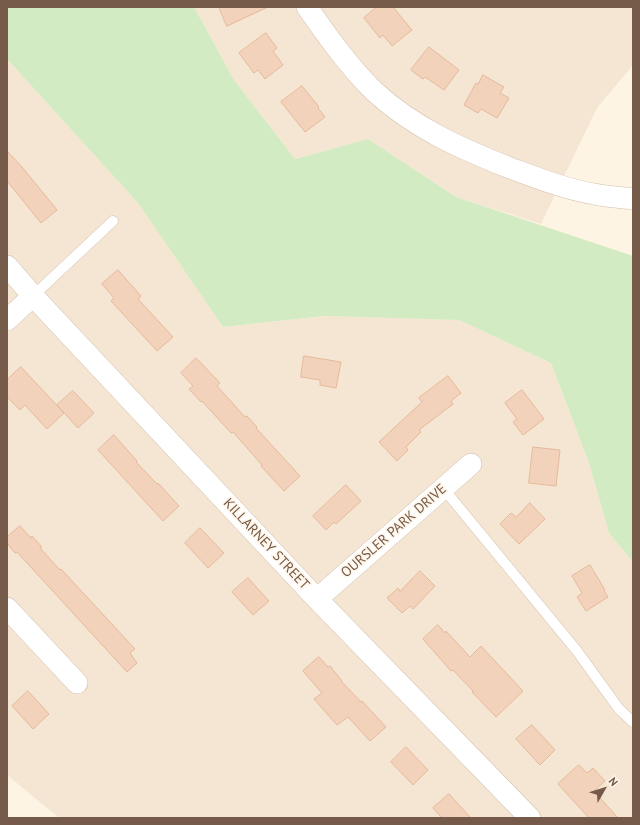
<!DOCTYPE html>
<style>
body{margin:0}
#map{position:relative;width:640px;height:825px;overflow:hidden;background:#fdf4e4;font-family:"PT Sans",sans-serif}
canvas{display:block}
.frame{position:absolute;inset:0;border:8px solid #765a49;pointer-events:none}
.north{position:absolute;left:584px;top:769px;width:40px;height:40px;-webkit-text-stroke:3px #fff7eb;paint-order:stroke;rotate:51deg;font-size:11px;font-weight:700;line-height:16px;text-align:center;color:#765a49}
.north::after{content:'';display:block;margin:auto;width:14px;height:18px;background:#765a49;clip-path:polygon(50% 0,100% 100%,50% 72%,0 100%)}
</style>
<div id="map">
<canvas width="640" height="825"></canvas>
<div class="frame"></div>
<div class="north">N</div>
</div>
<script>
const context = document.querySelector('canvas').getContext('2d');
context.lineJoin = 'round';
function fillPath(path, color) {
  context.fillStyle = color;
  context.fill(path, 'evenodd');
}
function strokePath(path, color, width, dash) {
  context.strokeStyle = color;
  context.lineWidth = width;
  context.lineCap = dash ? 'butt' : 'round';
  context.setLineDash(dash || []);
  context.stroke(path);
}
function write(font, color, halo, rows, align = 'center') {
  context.font = font + ' "PT Sans",sans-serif';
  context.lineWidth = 3.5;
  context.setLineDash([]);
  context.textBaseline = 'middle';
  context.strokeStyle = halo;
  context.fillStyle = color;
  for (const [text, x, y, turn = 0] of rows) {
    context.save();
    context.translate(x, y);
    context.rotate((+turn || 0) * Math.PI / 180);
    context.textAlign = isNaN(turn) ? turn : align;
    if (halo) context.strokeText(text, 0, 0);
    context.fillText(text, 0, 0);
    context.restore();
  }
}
fillPath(new Path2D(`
 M 194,7 L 633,7 L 633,65 L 597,108 L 541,224 L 456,197 L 368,139 L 295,159 L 234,80 Z
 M 7,59 L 138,203 L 223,327 L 324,316 L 459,320 L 551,363 L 589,463 L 609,533 L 633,562 L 633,818 L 59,818 L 7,775 Z`), '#f5e6d3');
fillPath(new Path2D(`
 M 7,7 L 194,7 L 234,80 L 295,159 L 368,139 L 456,197 L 633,256 L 633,562 L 609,533 L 589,463 L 551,363 L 459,320 L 324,316 L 223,327 L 138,203 L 7,59 Z`), '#d2ebc2');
const building = new Path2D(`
 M 219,7 L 268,7 L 227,26 Z
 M 377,7 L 393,7 L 412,30 L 392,46 L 383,35 L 380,38 L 364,18 Z
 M 266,33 L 277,48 L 273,51 L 283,65 L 265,79 L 258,70 L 254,73 L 239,53 Z
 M 429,47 L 459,70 L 444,90 L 425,77 L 423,79 L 411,70 Z
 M 483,75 L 504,87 L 500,93 L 509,98 L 497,118 L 481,109 L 478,113 L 464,105 L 476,83 L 478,84 Z
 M 302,86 L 319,107 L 318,108 L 325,117 L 305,132 L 281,102 Z
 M 7,151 L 22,167 L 57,210 L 41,223 L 7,181 Z
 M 118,270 L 141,296 L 138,299 L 173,337 L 157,351 L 111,301 L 114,298 L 102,284 Z
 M 304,356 L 341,362 L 336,388 L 320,385 L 320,380 L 301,377 Z
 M 196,358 L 220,383 L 217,386 L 245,417 L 247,416 L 257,427 L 256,428 L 300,476 L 284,491 L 261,466 L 262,465 L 233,432 L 231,433 L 202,401 L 201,402 L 189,389 L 193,386 L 181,373 Z
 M 21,367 L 64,413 L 47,429 L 25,405 L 20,410 L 7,397 L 7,380 Z
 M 448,376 L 461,393 L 451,401 L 453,404 L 419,430 L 421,432 L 406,447 L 408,450 L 397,461 L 379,442 L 422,402 L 419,398 Z
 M 522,390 L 544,419 L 523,435 L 513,422 L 517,419 L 505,403 Z
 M 73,391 L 94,413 L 78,428 L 57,405 Z
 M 114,435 L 137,461 L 136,462 L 157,484 L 158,483 L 179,506 L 163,521 L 98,450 Z
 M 533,447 L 560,450 L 556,486 L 529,483 Z
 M 346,485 L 361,501 L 336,524 L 334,522 L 326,530 L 313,516 Z
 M 530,503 L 545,519 L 519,544 L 500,524 L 511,513 L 516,517 Z
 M 20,526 L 31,538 L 32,536 L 42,547 L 40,548 L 60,570 L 61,569 L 135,649 L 130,653 L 137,663 L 127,672 L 17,552 L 15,553 L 7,543 L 7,537 Z
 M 200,528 L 224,553 L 208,568 L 185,543 Z
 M 590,565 L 605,590 L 604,591 L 608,597 L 586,611 L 577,597 L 582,593 L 572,576 Z
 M 420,571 L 435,586 L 413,609 L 410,606 L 402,613 L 387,598 L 398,588 L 400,591 Z
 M 248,578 L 269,601 L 253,615 L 232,592 Z
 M 438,625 L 445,633 L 446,631 L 470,657 L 481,646 L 523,691 L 496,717 L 472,692 L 473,691 L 453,670 L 451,671 L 423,639 Z
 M 319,657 L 328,667 L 330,666 L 342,681 L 341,681 L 361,702 L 362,701 L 386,727 L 370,741 L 348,717 L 337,725 L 314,699 L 322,693 L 303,671 Z
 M 28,691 L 49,714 L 33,729 L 12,706 Z
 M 532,725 L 555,750 L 540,765 L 516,739 Z
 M 406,747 L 428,770 L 413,785 L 391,762 Z
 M 579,765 L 587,773 L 593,768 L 605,781 L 594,791 L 618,818 L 589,818 L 558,784 Z
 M 449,794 L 471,818 L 442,818 L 433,808 Z`);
fillPath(building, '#f3d2bb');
strokePath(building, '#e6b99b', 1);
const service = new Path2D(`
 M 33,296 L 113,221
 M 443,488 L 577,651 L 619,709 L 633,722`);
const minor = new Path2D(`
 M 307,7 C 328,37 349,67 375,92 C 414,128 462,149 510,168 C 537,178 565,189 594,194 C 607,197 620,197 633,199
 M 7,266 L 33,296 L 317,599 L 530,818
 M 7,320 L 33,296
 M 317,599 L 471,464
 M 7,608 L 77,683`);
strokePath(service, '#d1bead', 11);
strokePath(minor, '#d1bead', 22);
strokePath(service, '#fff', 10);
strokePath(minor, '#fff', 21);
write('14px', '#765a49', '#fff7eb', [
 ["OURSLER PARK DRIVE",394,531,-41],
 ["KILLARNEY STREET",266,544,47]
]);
</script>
